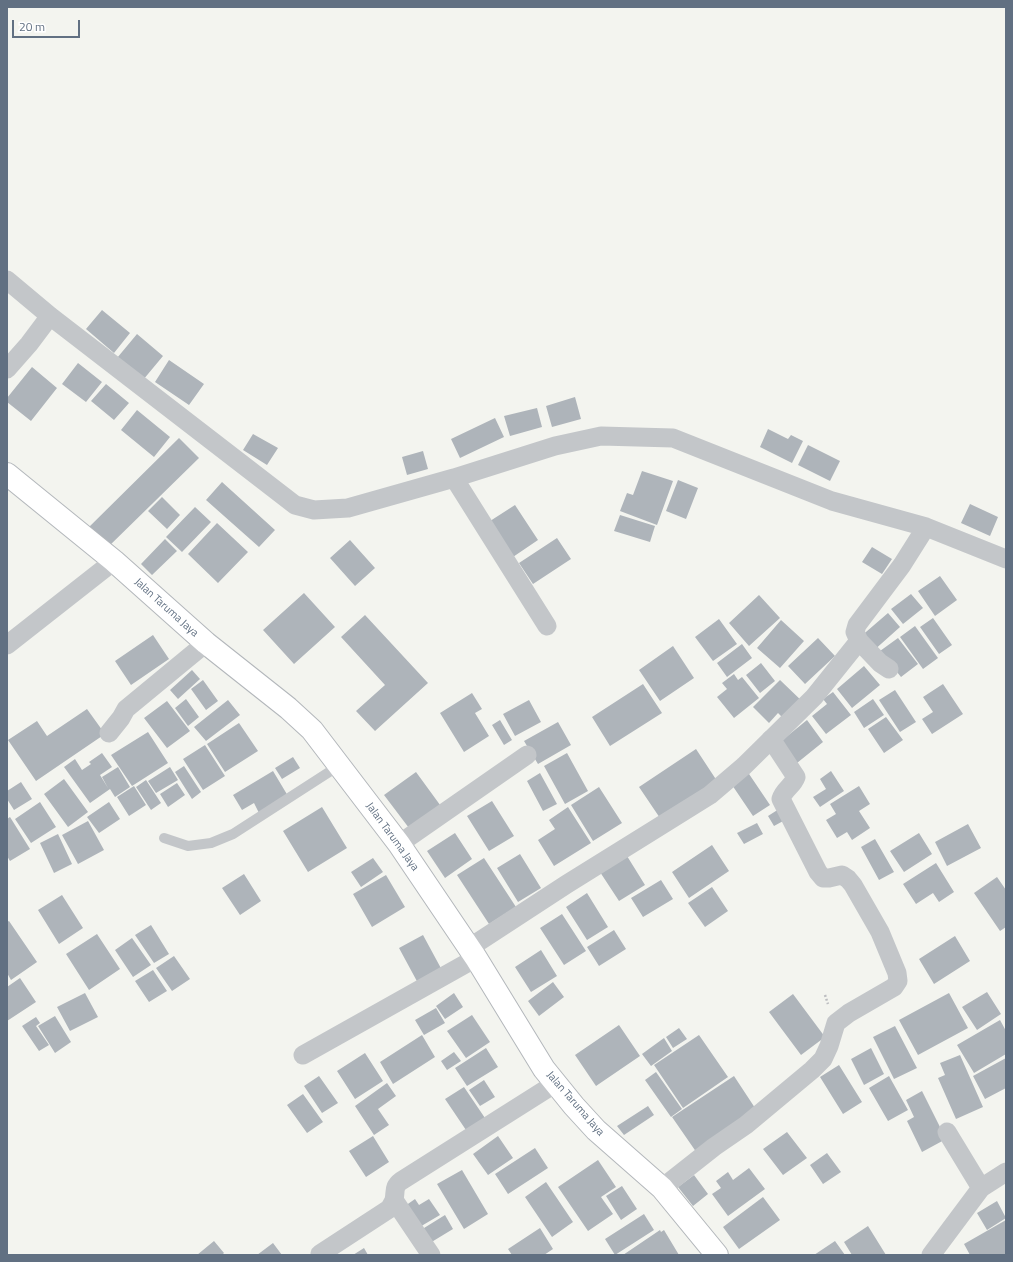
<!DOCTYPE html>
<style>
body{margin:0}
#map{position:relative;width:1013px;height:1262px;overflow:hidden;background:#f3f4ef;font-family:"Titillium Web",sans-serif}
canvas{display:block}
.frame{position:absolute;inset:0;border:8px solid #617082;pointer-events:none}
.scale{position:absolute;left:12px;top:20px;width:68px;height:18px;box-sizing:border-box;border:2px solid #617082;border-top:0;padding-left:5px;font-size:12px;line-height:14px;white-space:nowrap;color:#617082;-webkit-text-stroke:3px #fff;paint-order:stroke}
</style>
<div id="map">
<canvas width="1013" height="1262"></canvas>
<div class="frame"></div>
<div class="scale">20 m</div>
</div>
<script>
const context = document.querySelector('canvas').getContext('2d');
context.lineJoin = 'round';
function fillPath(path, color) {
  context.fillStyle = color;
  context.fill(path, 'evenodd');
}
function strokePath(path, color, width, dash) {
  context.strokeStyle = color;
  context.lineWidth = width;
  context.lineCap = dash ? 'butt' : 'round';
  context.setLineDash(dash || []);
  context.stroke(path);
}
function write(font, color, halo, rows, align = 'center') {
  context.font = font + ' "Titillium Web",sans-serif';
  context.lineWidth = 4;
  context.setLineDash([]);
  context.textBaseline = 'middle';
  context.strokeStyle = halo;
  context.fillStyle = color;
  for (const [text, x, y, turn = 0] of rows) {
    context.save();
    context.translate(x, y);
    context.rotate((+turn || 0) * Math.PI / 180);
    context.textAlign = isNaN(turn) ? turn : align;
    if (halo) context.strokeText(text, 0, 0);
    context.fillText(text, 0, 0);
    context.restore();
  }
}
fillPath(new Path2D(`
 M 102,310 L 130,333 L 114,353 L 86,329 Z
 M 137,334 L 163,356 L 143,380 L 117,358 Z
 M 169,360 L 204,384 L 189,405 L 155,382 Z
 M 78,363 L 102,382 L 86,402 L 62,384 Z
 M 32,367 L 57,388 L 31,421 L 7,402 L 7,398 Z
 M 106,384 L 129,403 L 114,420 L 91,401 Z
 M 575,397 L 581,419 L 552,427 L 546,406 Z
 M 537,408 L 542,427 L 510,436 L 504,416 Z
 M 137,410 L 170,437 L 154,457 L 121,430 Z
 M 495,418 L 504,437 L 460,458 L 451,439 Z
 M 768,429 L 788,439 L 791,435 L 803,441 L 792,463 L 760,447 Z
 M 253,434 L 278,448 L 267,465 L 243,450 Z
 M 179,438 L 199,458 L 105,550 L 86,530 Z
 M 808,445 L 840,461 L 830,481 L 798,465 Z
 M 423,451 L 428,469 L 407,475 L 402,457 Z
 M 642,471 L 673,481 L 657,525 L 620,511 L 627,493 L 633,495 Z
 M 678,480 L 698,488 L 686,519 L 666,511 Z
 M 222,482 L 275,530 L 259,547 L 206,500 Z
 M 162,497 L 180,515 L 167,529 L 148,511 Z
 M 970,504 L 998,517 L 990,536 L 961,523 Z
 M 515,505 L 538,540 L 510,559 L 487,523 Z
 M 195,507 L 211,522 L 182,552 L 166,537 Z
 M 620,515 L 655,526 L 650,542 L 614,531 Z
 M 217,523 L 248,552 L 218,583 L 188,554 Z
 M 557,538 L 571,559 L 533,584 L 519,563 Z
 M 165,539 L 177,551 L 152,575 L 141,564 Z
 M 350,540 L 375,568 L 355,586 L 330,558 Z
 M 872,547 L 892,559 L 882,574 L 862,562 Z
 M 940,576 L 957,600 L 935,616 L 918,591 Z
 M 304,593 L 335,627 L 294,664 L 263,630 Z
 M 911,594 L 923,608 L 903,624 L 891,609 Z
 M 759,595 L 780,618 L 749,646 L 729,623 Z
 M 888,613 L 900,627 L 872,652 L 859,638 Z
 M 365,615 L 428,683 L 375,731 L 356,711 L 385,685 L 341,637 Z
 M 933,618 L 952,645 L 939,654 L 920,627 Z
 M 719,619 L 737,644 L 713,661 L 695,637 Z
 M 781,620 L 804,641 L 780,668 L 757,648 Z
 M 915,626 L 938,658 L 923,669 L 900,637 Z
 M 153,635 L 169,659 L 131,685 L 115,661 Z
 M 818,638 L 835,656 L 805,684 L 788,666 Z
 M 898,638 L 918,664 L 901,677 L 880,651 Z
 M 742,644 L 752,658 L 727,677 L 717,663 Z
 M 673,646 L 694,678 L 660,701 L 639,670 Z
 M 761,663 L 775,681 L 760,693 L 746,675 Z
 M 864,666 L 880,685 L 852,708 L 837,689 Z
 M 192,670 L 200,679 L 178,699 L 170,690 Z
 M 734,674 L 738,680 L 742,677 L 759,698 L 734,718 L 717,697 L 727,689 L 722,683 Z
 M 203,680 L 218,701 L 206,710 L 191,689 Z
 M 780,680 L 805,704 L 787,722 L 778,713 L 769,723 L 753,707 Z
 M 643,684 L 662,713 L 610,746 L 592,717 Z
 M 943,684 L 963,714 L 932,734 L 922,719 L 933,712 L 923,697 Z
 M 895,690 L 916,722 L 900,732 L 879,700 Z
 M 833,692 L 851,715 L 826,734 L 812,716 L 827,704 L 823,699 Z
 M 472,693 L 482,709 L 475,713 L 489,736 L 464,752 L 440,713 Z
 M 186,699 L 199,717 L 188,726 L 175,708 Z
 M 873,699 L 884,715 L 864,728 L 854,712 Z
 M 228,700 L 240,715 L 206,741 L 194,727 Z
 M 529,700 L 541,722 L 515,736 L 503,714 Z
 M 167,701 L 190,731 L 167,748 L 144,718 Z
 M 87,709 L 105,734 L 36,781 L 8,740 L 37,721 L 47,736 Z
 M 886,717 L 903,740 L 884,753 L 868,729 Z
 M 500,720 L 512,740 L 504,745 L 492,725 Z
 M 807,720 L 823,742 L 797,763 L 780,742 Z
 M 558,722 L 571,745 L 538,764 L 524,741 Z
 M 239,723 L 258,751 L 225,772 L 207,744 Z
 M 148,732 L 168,763 L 132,786 L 111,755 Z
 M 205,745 L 225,776 L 203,790 L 183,759 Z
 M 696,749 L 719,784 L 662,821 L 639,787 Z
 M 102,753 L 112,767 L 100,775 L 108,788 L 102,777 L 118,767 L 130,787 L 115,797 L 110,789 L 90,803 L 64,767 L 75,759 L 82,770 L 91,764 L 89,762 Z
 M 567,753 L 588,791 L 565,804 L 544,766 Z
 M 293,757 L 300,768 L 282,779 L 275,768 Z
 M 184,766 L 201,792 L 192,799 L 175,772 Z
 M 170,767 L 178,780 L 156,793 L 148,781 Z
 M 273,771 L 288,796 L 259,813 L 254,803 L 242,810 L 233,795 Z
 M 747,771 L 770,805 L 753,816 L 730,782 Z
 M 831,771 L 844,791 L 820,807 L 813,797 L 826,789 L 820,779 Z
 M 416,772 L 443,809 L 412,832 L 384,795 Z
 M 540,773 L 557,804 L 543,811 L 527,781 Z
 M 64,779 L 88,812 L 68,827 L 44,794 Z
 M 146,780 L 161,803 L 151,810 L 136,787 Z
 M 21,782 L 32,799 L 14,810 L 7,799 L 7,791 Z
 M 177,783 L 185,795 L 168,807 L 160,794 Z
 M 134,786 L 146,805 L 129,816 L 117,797 Z
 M 859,786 L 870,804 L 859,811 L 870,828 L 852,840 L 847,832 L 837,838 L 826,820 L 836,814 L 830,804 Z
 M 599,787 L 622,823 L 593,841 L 571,805 Z
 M 492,801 L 514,836 L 489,851 L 467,816 Z
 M 40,802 L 56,827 L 31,843 L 15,819 Z
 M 109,802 L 120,819 L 99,833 L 87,817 Z
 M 322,807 L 347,848 L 308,872 L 283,831 Z
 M 568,807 L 591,843 L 554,866 L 538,840 L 555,829 L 549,820 Z
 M 779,809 L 785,820 L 774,826 L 768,816 Z
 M 10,817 L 30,849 L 10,861 L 7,856 L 7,819 Z
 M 88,821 L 104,850 L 78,864 L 62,835 Z
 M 757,823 L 763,834 L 744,844 L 737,833 Z
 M 968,824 L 981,848 L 947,866 L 935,842 Z
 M 455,833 L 472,859 L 445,878 L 427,851 Z
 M 919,833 L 932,854 L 904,872 L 890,851 Z
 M 58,834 L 72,864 L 54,873 L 40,843 Z
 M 875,839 L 894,872 L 879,880 L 861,847 Z
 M 712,845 L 729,871 L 689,898 L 672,872 Z
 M 520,854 L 541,888 L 518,902 L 497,868 Z
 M 627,856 L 645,885 L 619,901 L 600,872 Z
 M 373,858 L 383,872 L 361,887 L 351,872 Z
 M 484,858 L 516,907 L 489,924 L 457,875 Z
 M 936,863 L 954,892 L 939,902 L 933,893 L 916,904 L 903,884 Z
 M 244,874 L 261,901 L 240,915 L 222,888 Z
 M 386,875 L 405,907 L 372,927 L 353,894 Z
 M 997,877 L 1006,890 L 1006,927 L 1000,931 L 974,893 Z
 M 661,880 L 673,899 L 643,917 L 631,898 Z
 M 712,887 L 728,911 L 705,927 L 688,903 Z
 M 587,893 L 608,927 L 587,940 L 566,907 Z
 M 62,895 L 83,928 L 59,944 L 38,910 Z
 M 562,914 L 586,951 L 564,965 L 540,928 Z
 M 9,921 L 37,962 L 11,980 L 7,973 L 7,922 Z
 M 151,925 L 169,954 L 154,963 L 135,935 Z
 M 614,930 L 626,949 L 599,966 L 587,947 Z
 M 97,934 L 120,969 L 89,990 L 66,954 Z
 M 423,935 L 443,972 L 419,985 L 399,948 Z
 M 955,936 L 970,961 L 934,984 L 919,959 Z
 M 132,938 L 151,965 L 133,977 L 115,950 Z
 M 541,950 L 557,976 L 531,992 L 515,967 Z
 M 174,956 L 190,979 L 172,991 L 156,968 Z
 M 153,970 L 167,991 L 149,1002 L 135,981 Z
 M 20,978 L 36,1002 L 7,1021 L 7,987 Z
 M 553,982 L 564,997 L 539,1016 L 528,1001 Z
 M 987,992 L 1001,1014 L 977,1030 L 962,1007 Z
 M 85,993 L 98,1017 L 70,1031 L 57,1007 Z
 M 454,993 L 463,1007 L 445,1019 L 436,1006 Z
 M 949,993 L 968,1028 L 918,1055 L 899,1020 Z
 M 793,994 L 825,1037 L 801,1055 L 769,1012 Z
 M 436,1008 L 445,1023 L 424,1035 L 415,1020 Z
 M 472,1015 L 490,1042 L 466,1058 L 447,1031 Z
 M 55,1016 L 71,1042 L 55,1053 L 38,1026 Z
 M 36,1017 L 40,1023 L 36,1026 L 49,1045 L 39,1051 L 22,1026 Z
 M 1000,1020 L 1006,1031 L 1006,1054 L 974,1073 L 957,1045 Z
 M 619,1025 L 640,1056 L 596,1086 L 575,1055 Z
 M 895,1026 L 917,1068 L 894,1079 L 873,1037 Z
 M 679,1028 L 687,1039 L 673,1048 L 666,1037 Z
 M 422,1035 L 435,1057 L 393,1084 L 380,1062 Z
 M 699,1035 L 728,1077 L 683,1108 L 654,1065 Z
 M 664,1038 L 672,1051 L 651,1066 L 642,1054 Z
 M 486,1048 L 498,1067 L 467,1086 L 455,1068 Z
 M 871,1048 L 884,1074 L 864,1085 L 851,1059 Z
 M 454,1052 L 461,1061 L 447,1070 L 441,1061 Z
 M 365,1053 L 383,1081 L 355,1099 L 337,1071 Z
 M 960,1055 L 983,1107 L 956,1119 L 938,1078 L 945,1075 L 940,1063 Z
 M 1006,1058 L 1006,1088 L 985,1099 L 973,1076 Z
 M 839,1065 L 862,1102 L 843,1114 L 820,1077 Z
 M 656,1072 L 682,1109 L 671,1117 L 645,1080 Z
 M 319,1076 L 338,1103 L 322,1113 L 304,1086 Z
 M 734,1076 L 759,1114 L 699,1156 L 672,1117 Z
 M 889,1076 L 908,1110 L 888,1121 L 869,1088 Z
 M 484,1080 L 495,1097 L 480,1106 L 469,1090 Z
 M 387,1083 L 396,1096 L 378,1109 L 389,1125 L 374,1135 L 355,1106 Z
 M 464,1087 L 487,1121 L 468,1133 L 445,1099 Z
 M 922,1091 L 946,1139 L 922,1152 L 907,1121 L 914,1117 L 906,1100 Z
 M 303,1094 L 323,1122 L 307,1133 L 287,1105 Z
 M 648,1106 L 654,1115 L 624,1135 L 617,1126 Z
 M 787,1132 L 807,1158 L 783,1175 L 763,1149 Z
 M 373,1136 L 389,1162 L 366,1177 L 349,1151 Z
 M 498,1136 L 513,1158 L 488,1175 L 473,1154 Z
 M 535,1148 L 548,1168 L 508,1194 L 495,1174 Z
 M 827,1153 L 841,1172 L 823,1184 L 810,1165 Z
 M 598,1160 L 616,1187 L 601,1197 L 613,1214 L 588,1231 L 558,1187 Z
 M 749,1168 L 765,1189 L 728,1216 L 712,1194 L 721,1188 L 716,1181 L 728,1172 L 733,1180 Z
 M 462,1170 L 488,1214 L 464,1229 L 437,1184 Z
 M 694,1175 L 708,1194 L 693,1206 L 678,1187 Z
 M 546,1182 L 573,1222 L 552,1237 L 525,1197 Z
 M 622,1186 L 637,1209 L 621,1220 L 606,1196 Z
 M 763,1197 L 780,1220 L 739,1249 L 723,1227 Z
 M 415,1199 L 419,1205 L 429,1199 L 440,1215 L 418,1228 L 405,1206 Z
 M 997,1201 L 1006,1218 L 987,1230 L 977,1213 Z
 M 644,1214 L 654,1230 L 615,1255 L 605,1239 Z
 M 445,1215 L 453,1229 L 425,1246 L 416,1233 Z
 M 1006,1220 L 1006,1255 L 970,1255 L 964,1244 Z
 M 868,1226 L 886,1255 L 852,1255 L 844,1242 Z
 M 540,1228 L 553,1249 L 544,1255 L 512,1255 L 508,1249 Z
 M 660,1230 L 661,1232 L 664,1230 L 679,1255 L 658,1255 L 657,1254 L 655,1255 L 623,1255 Z
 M 214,1241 L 224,1253 L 222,1255 L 197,1255 Z
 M 835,1241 L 845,1255 L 814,1255 Z
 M 273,1243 L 282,1255 L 257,1255 Z
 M 364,1248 L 368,1255 L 353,1255 Z`), '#aeb4ba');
const primary = new Path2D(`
 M 7,474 L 114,561 L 206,643 L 288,708 L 312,730 L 399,844 L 476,958 L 544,1069 L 574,1106 L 596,1130 L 662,1188 L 717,1255`);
strokePath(primary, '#b3b7bb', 24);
strokePath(new Path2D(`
 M 825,995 L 828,1004`), '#bcbdc0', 2.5, [2, 2]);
strokePath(new Path2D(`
 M 164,838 L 188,846 L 211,843 L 233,834 L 340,765`), '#c3c6c9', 10);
strokePath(new Path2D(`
 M 7,280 L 50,316 L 295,505 L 314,510 L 348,508 L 454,478 L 555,446 L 601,436 L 673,438 L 832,501 L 926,527 L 1006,559
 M 7,369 L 29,344 L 50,316
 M 454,478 L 547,626
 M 859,641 L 880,663 L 889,669
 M 7,645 L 114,561
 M 109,733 L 121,718 L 126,709 L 206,643
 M 399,844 L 527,755
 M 469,948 L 567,884 L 710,795 L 744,766 L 814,697 L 859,641 L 855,632 L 857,625 L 902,565 L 926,527
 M 303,1055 L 476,958
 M 947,1132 L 981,1188
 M 662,1188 L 714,1147 L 746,1125 L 812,1070 L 823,1059 L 829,1046 L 836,1023 L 849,1013 L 894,987 L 898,981 L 897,973 L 880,932 L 853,885 L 848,879 L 842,875 L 829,878 L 823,878 L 818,872 L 781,799 C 784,789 793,786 796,777 L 771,739
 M 394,1200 L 431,1255
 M 320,1254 L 389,1209 C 391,1206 393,1203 394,1200 C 396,1191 393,1187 401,1181 L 556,1083
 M 931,1255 L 981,1188 L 1006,1172`), '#c3c6c9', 19);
strokePath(primary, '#fff', 22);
write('11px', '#617082', '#fff', [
 ["Jalan Taruma Jaya",166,608,42],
 ["Jalan Taruma Jaya",392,837,54],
 ["Jalan Taruma Jaya",575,1104,49]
]);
</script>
